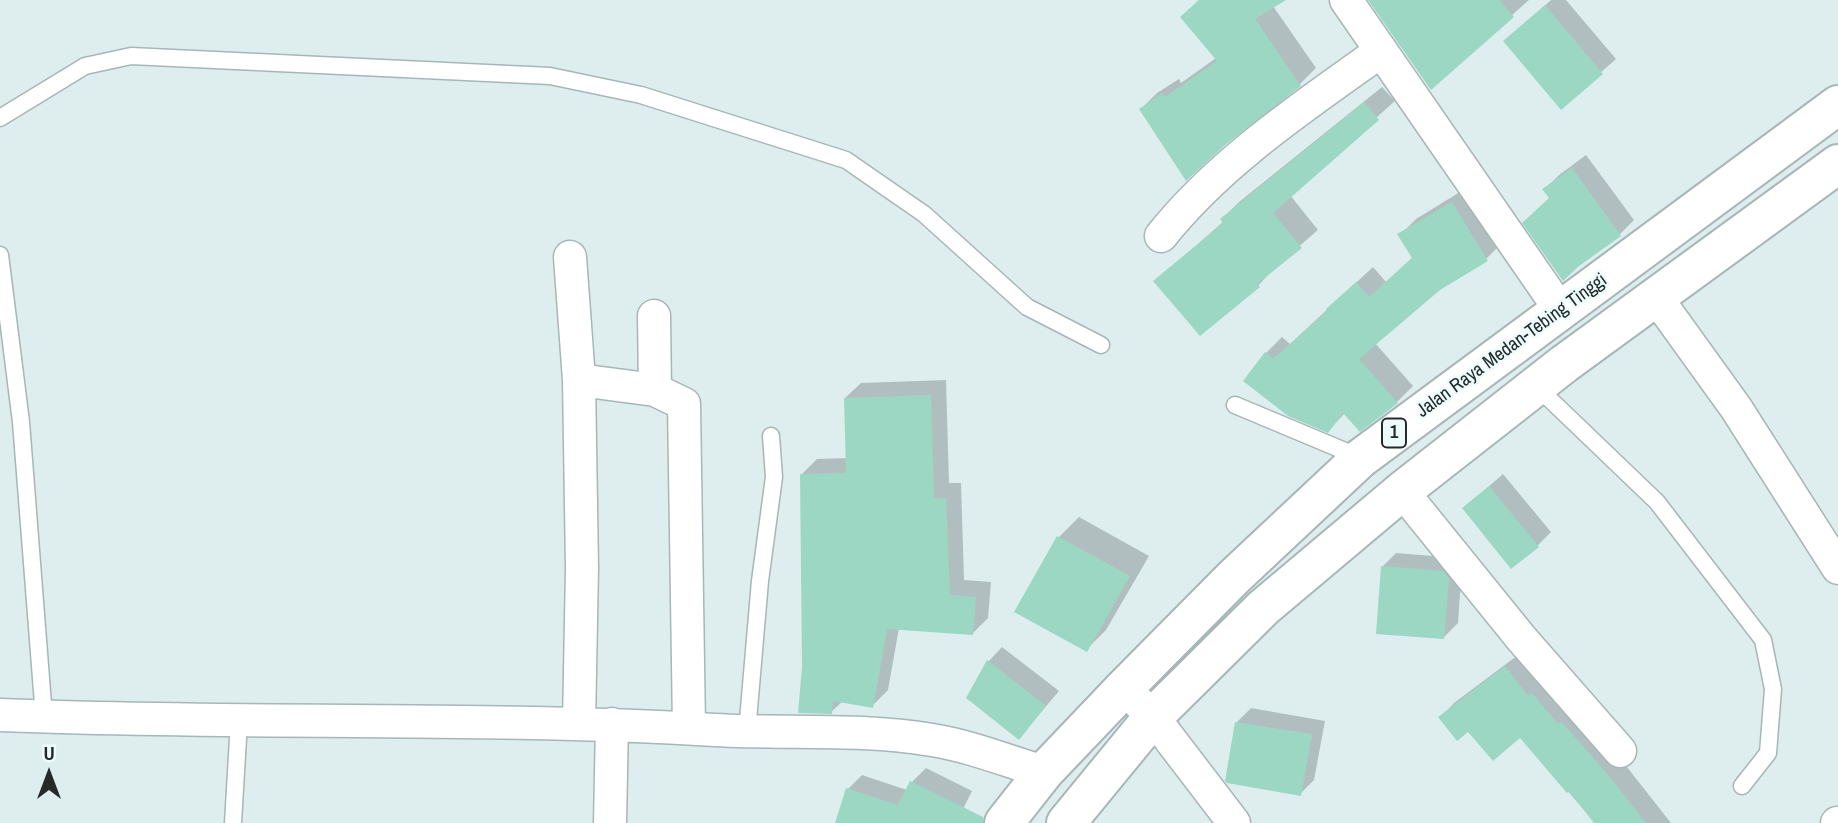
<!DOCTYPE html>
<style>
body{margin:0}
#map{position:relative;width:1838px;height:823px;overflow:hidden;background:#deeeef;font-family:"Archivo Narrow",sans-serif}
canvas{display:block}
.north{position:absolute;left:14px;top:739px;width:70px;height:70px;-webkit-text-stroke:5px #ecfbfc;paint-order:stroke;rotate:0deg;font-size:19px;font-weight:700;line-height:28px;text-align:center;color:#242a2a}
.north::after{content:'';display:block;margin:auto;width:24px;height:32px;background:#242a2a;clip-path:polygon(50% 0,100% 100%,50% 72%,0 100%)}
</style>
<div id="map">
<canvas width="1838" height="823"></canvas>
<div class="north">U</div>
</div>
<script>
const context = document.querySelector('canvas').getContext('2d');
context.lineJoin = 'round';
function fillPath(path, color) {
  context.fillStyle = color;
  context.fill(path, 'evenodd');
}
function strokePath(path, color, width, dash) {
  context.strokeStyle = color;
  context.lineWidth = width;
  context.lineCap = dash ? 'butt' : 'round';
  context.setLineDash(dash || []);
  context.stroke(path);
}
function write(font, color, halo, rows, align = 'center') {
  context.font = font + ' "Archivo Narrow",sans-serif';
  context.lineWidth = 5;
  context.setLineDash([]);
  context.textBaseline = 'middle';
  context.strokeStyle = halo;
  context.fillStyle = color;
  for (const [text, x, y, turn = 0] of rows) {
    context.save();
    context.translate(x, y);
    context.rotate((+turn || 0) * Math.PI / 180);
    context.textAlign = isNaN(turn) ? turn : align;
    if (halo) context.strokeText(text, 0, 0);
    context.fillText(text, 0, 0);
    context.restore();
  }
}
fillPath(new Path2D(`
 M 1199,0 L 1283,0 L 1273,6 L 1316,68 L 1300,84 L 1224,144 L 1141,109 L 1157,93 L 1179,79 L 1181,83 L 1216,58 L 1182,17 Z
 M 1369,0 L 1529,0 L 1431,87 Z
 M 1551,0 L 1566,0 L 1616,59 L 1562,107 L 1505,41 Z
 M 1382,87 L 1395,101 L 1290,195 L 1318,230 L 1274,268 L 1258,286 L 1156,281 L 1224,221 L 1222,219 L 1239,202 Z
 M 1586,155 L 1634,220 L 1620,234 L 1578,265 L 1551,198 L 1545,189 L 1559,175 Z
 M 1468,187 L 1502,243 L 1486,259 L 1439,288 L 1375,343 L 1413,386 L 1397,402 L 1345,413 L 1328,431 L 1266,353 L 1282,337 L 1290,344 L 1373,267 L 1386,282 L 1413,257 L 1400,235 L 1416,219 Z
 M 946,380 L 949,483 L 961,483 L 964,580 L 991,582 L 988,618 L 973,633 L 899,628 L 888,690 L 872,706 L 843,701 L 831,712 L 804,667 L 802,474 L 817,459 L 848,458 L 845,398 L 861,383 Z
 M 1503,474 L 1551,532 L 1537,546 L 1464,508 Z
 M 1079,517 L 1149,556 L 1106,630 L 1086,650 L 1059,537 Z
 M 1396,553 L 1457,558 L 1462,564 L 1458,623 L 1444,637 L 1382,567 Z
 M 1002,647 L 1059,691 L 1019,738 L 968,697 L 989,661 Z
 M 1514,658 L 1523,658 L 1623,762 L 1671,823 L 1595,823 L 1520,735 L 1468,730 L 1441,717 L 1454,703 Z
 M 1251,708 L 1325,721 L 1314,780 L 1300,794 L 1237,722 Z
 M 926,768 L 972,791 L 956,823 L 837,823 L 848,789 L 862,775 L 907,790 L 912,782 Z`), '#0003');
fillPath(new Path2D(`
 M 1199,0 L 1286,0 L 1255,19 L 1301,86 L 1225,145 L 1186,181 L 1139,109 L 1162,93 L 1165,97 L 1217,61 L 1180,17 Z
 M 1368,0 L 1499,0 L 1514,17 L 1431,90 Z
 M 1545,5 L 1603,74 L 1561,110 L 1503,41 Z
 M 1364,102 L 1379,120 L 1273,213 L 1302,248 L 1257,284 L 1260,287 L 1200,336 L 1153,281 L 1223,223 L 1220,219 Z
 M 1572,168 L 1621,236 L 1579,266 L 1563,281 L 1522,223 L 1549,198 L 1542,189 Z
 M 1452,202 L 1488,261 L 1440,290 L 1359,359 L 1398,403 L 1360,432 L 1343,413 L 1328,433 L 1288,416 L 1243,381 L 1265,352 L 1273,359 L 1327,311 L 1326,309 L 1356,282 L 1369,297 L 1412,258 L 1397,234 Z
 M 931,395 L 934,498 L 946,498 L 950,595 L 976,597 L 973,635 L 887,629 L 873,708 L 833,701 L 832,714 L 798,713 L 802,667 L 800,474 L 846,473 L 844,398 Z
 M 1489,486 L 1539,547 L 1511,569 L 1462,508 Z
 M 1057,536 L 1130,576 L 1087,652 L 1014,612 Z
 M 1381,566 L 1443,571 L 1449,578 L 1444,639 L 1376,634 Z
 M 987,660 L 1046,706 L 1019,740 L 966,698 Z
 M 1505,666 L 1528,696 L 1532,693 L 1558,724 L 1561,721 L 1610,777 L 1646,823 L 1594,823 L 1569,791 L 1567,793 L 1520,738 L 1493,761 L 1468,732 L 1457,741 L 1438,717 Z
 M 1235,722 L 1312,734 L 1301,796 L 1227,783 L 1225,781 Z
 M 910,781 L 983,817 L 983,823 L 835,823 L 846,788 L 898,805 Z`), '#9bd7c3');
const lane = new Path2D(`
 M 0,118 L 85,66 L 131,56 L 550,76 L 641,95 L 846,160 L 924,214 L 1027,307 L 1101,345
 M 0,255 L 21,422 L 44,717
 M 1536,386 L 1657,502 L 1763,640 L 1773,689 L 1768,753 L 1742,786
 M 1235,405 L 1359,457
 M 747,732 L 760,581 L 774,477 L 771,436
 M 233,823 L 239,721`);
const street = new Path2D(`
 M 1346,0 L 1561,311
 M 1161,236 C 1221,161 1303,107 1381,51
 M 570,257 L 579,380 L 582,568 L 579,724
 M 1656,297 L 1736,408 L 1838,568
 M 654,316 L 655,390
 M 579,380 L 655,390 L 684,404 L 689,728
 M 1402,491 L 1521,638 L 1620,751
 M 1124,688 L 1153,717 L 1234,823
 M 0,715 C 238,725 477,716 715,730 C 787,734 861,728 932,740 C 970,746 1007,761 1044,772
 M 610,823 L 612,724
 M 1837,823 L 1838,823`);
const highway = new Path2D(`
 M 1004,823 L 1044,772 L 1124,688 L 1234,577 L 1361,458 L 1838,105
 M 1066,823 L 1153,717 L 1263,608 L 1402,491 L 1564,364 L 1838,164`);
strokePath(lane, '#a7b6b7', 19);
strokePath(street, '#a7b6b7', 35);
strokePath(highway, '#a7b6b7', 42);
strokePath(lane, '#fff', 16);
strokePath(street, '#fff', 32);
strokePath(highway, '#fff', 38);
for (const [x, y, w] of [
 [1394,433,24]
]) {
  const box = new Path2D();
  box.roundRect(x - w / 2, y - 14.5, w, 29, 5);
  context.fillStyle = '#ecfbfc';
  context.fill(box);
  strokePath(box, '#242a2a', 2);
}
write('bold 18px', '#242a2a', null, [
 ["1",1394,433]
]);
write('19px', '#242a2a', '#ecfbfc', [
 ["Jalan Raya Medan-Tebing Tinggi",1512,346,-36]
]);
</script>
